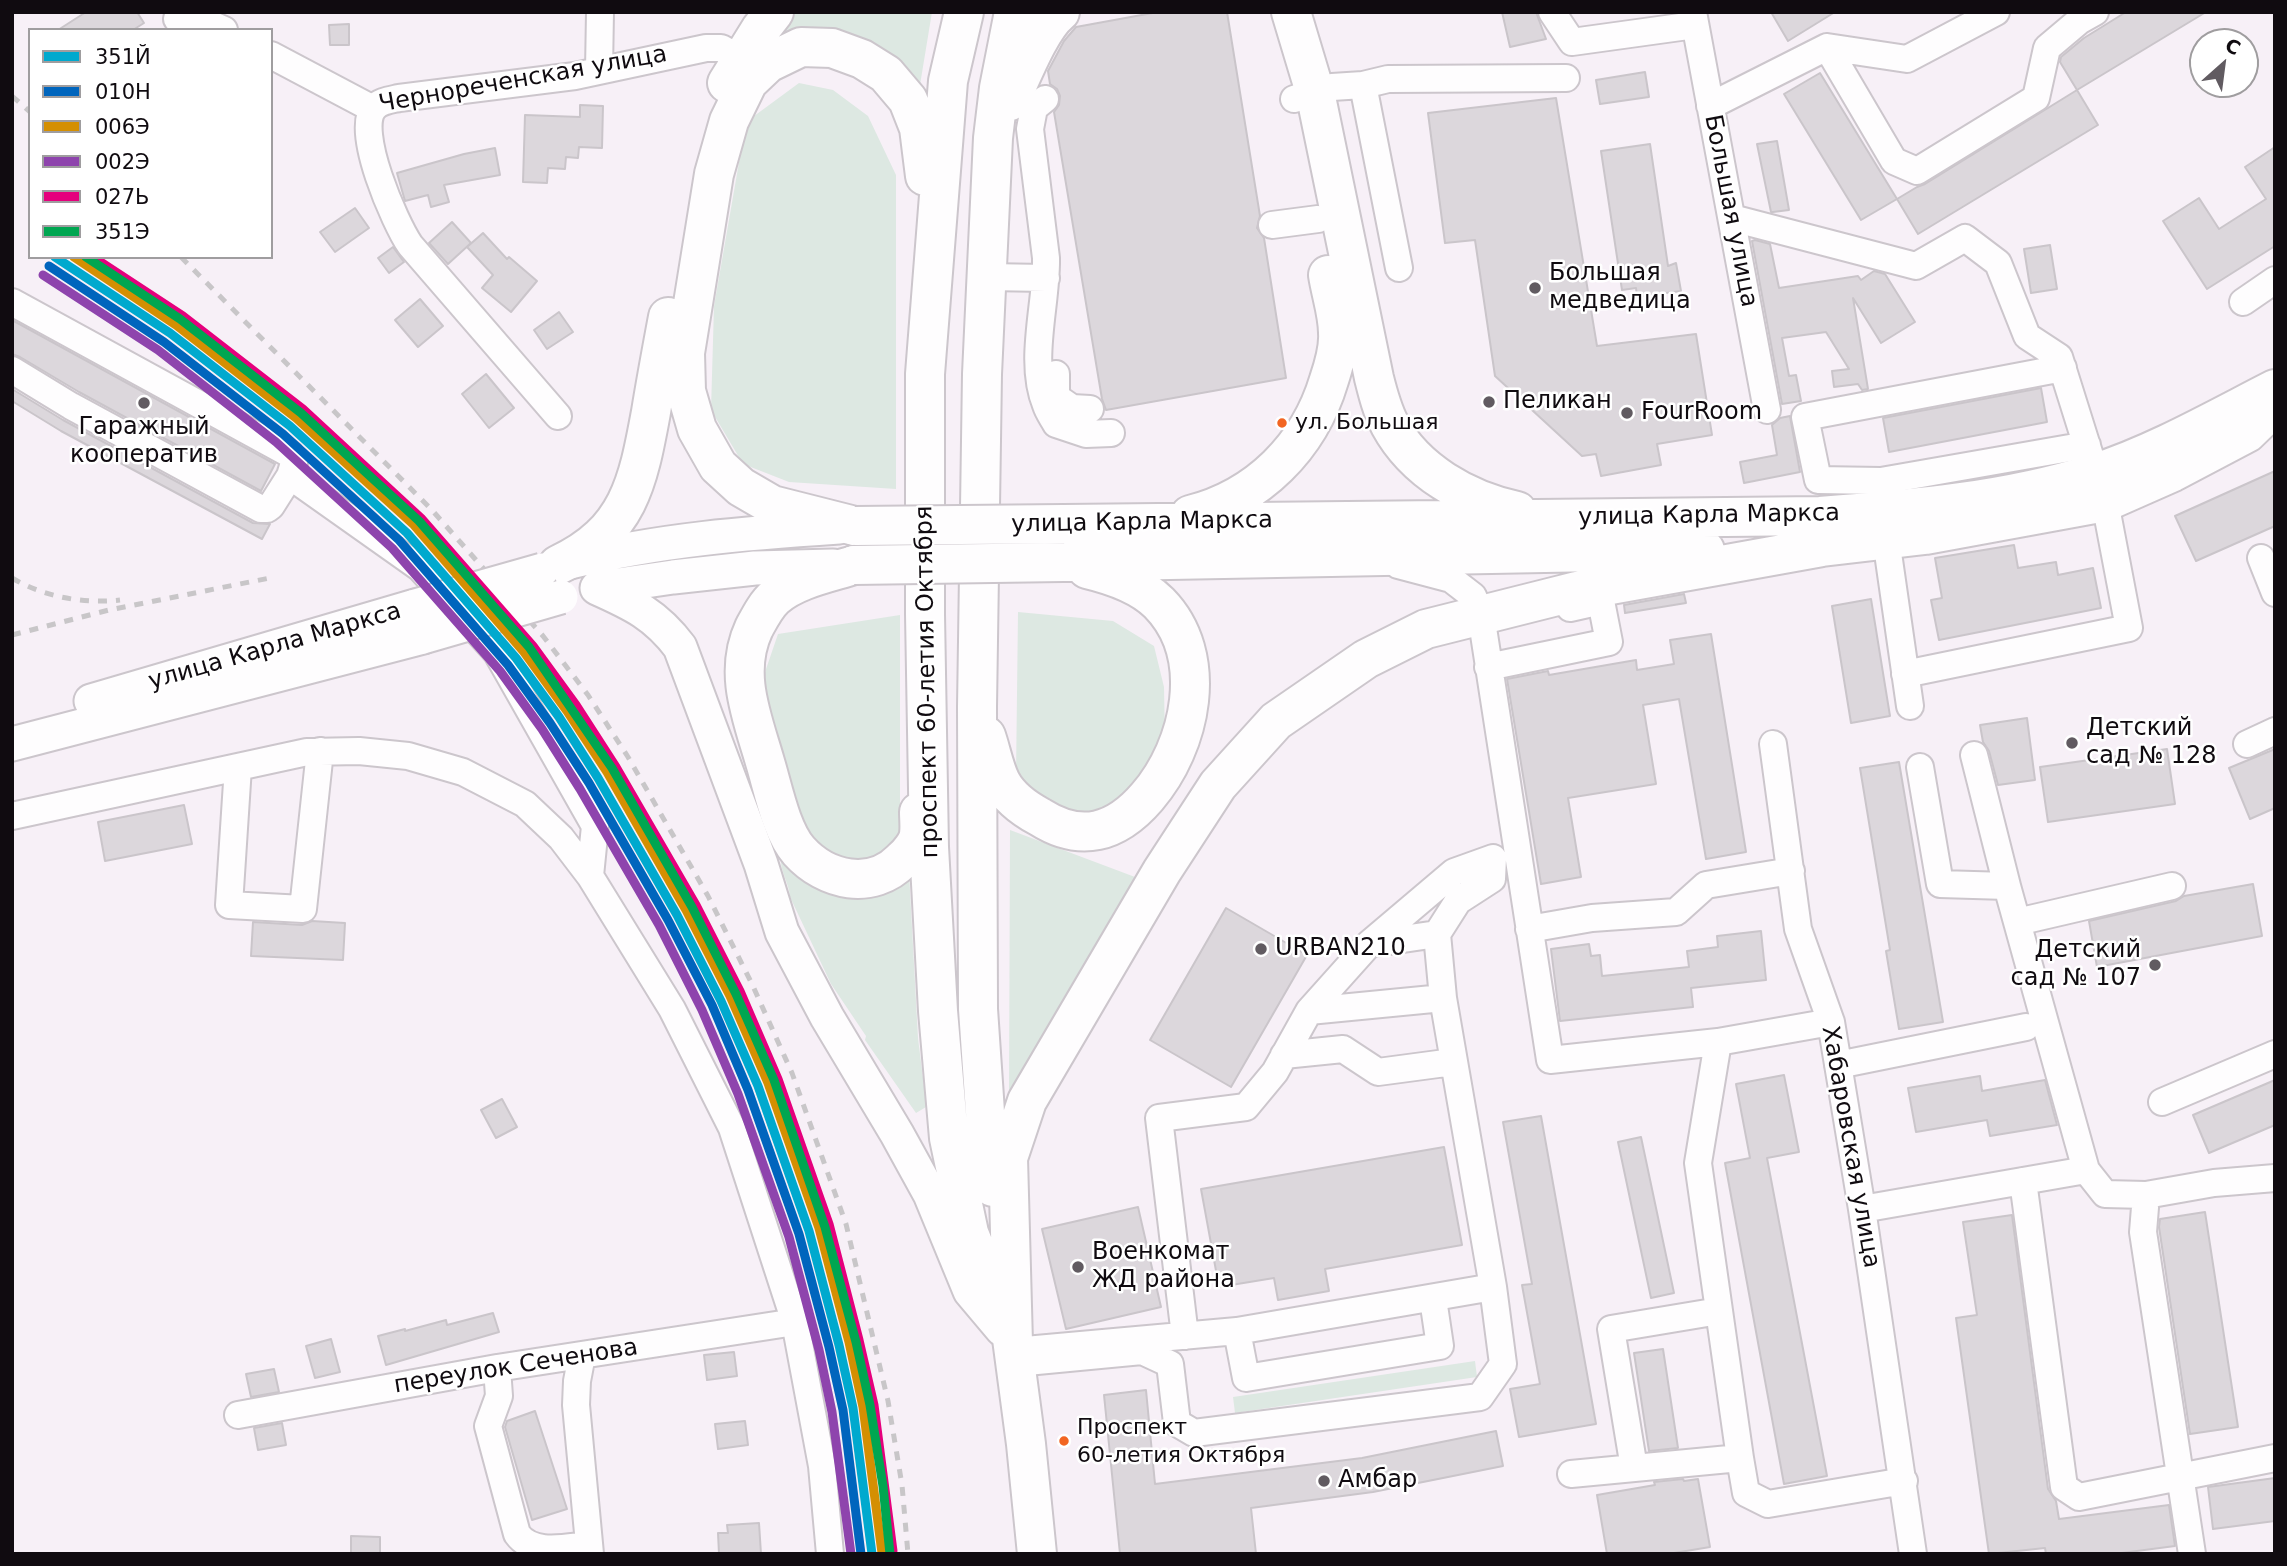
<!DOCTYPE html>
<meta charset="utf-8">
<style>
body{margin:0}
#map{position:relative;width:2287px;height:1566px;overflow:hidden;background:#f7f0f7;font-family:"DejaVu Sans",sans-serif}
canvas{display:block}
.frame{position:absolute;inset:0;border:14px solid #100b10;pointer-events:none}
.legend{position:absolute;left:28px;top:28px;width:245px;height:231px;box-sizing:border-box;background:#fff;border:2px solid #9f9d9f;margin:0;padding:9px 12px;list-style:none;font-size:21px;color:#100b10}
.legend li{display:flex;align-items:center;gap:14px;height:35px}
.legend b{width:35px;border:2px solid #9f9d9f}
.north{position:absolute;left:2189px;top:28px;width:70px;height:70px;box-sizing:border-box;background:#fff;border:2px solid #9f9d9f;border-radius:50%;rotate:28deg;font-size:19px;font-weight:700;line-height:28px;text-align:center;color:#100b10}
.north::after{content:'';display:block;margin:auto;width:24px;height:32px;background:#615b61;clip-path:polygon(50% 0,100% 100%,50% 72%,0 100%)}
</style>
<div id="map">
<canvas width="2287" height="1566"></canvas>
<div class="frame"></div>
<ul class="legend">
<li><b style="height:9px;background:#00a9ce"></b>351Й</li>
<li><b style="height:9px;background:#0065bd"></b>010Н</li>
<li><b style="height:9px;background:#d48f02"></b>006Э</li>
<li><b style="height:9px;background:#8e44ad"></b>002Э</li>
<li><b style="height:9px;background:#e5007d"></b>027Ь</li>
<li><b style="height:9px;background:#00a651"></b>351Э</li>
</ul>
<div class="north">С</div>
</div>
<script>
const context = document.querySelector('canvas').getContext('2d');
context.lineJoin = 'round';
function fillPath(path, color) {
  context.fillStyle = color;
  context.fill(path, 'evenodd');
}
function strokePath(path, color, width, dash) {
  context.strokeStyle = color;
  context.lineWidth = width;
  context.lineCap = dash ? 'butt' : 'round';
  context.setLineDash(dash || []);
  context.stroke(path);
}
function write(font, color, halo, rows, align = 'center') {
  context.font = font + ' "DejaVu Sans",sans-serif';
  context.lineWidth = 5;
  context.setLineDash([]);
  context.textBaseline = 'middle';
  context.strokeStyle = halo;
  context.fillStyle = color;
  for (const [text, x, y, turn = 0] of rows) {
    context.save();
    context.translate(x, y);
    context.rotate((+turn || 0) * Math.PI / 180);
    context.textAlign = isNaN(turn) ? turn : align;
    if (halo) context.strokeText(text, 0, 0);
    context.fillText(text, 0, 0);
    context.restore();
  }
}
fillPath(new Path2D(`
 M 790,12 L 932,12 L 919,91 L 791,39 L 771,34 Z
 M 799,83 L 833,90 L 868,116 L 896,175 L 896,489 L 789,482 L 743,464 L 711,410 L 714,306 L 746,122 Z
 M 1018,612 L 1113,621 L 1154,646 L 1164,687 L 1165,741 L 1131,791 L 1097,815 L 1060,812 L 1016,775 Z
 M 900,615 L 900,840 L 866,865 L 833,860 L 802,832 L 777,750 L 764,675 L 778,634 Z
 M 1010,830 L 1143,880 L 1009,1095 Z
 M 781,856 L 909,872 L 918,1038 L 926,1102 L 926,1107 L 916,1113 L 865,1040 L 866,1036 L 831,984 L 790,897 C 789,882 779,870 781,856 Z
 M 1475,1361 L 1477,1377 L 1235,1413 L 1233,1397 Z`), '#dde8e2');
const building = new Path2D(`
 M 86,12 L 137,12 L 144,23 L 133,30 L 58,30 Z
 M 1158,12 L 1227,12 L 1260,216 L 1257,228 L 1264,238 L 1286,378 L 1106,410 L 1102,399 L 1054,112 L 1059,105 L 1060,96 L 1057,89 L 1050,84 L 1048,71 L 1064,41 L 1076,27 Z
 M 1502,12 L 1536,12 L 1546,39 L 1510,47 Z
 M 1771,12 L 1835,12 L 1788,41 Z
 M 2126,12 L 2206,12 L 2077,90 L 2060,62 L 2061,57 L 2084,38 Z
 M 349,24 L 349,45 L 330,45 L 329,25 Z
 M 1645,72 L 1649,97 L 1600,104 L 1596,80 Z
 M 1820,73 L 1897,199 L 1861,220 L 1784,94 Z
 M 2077,90 L 2098,125 L 1918,234 L 1897,199 L 1917,187 L 1925,184 Z
 M 1556,98 L 1597,346 L 1696,334 L 1712,435 L 1657,444 L 1661,465 L 1601,476 L 1596,454 L 1582,456 L 1495,376 L 1475,240 L 1445,243 L 1428,113 Z
 M 580,105 L 603,106 L 602,148 L 579,147 L 578,158 L 566,157 L 565,169 L 548,168 L 547,183 L 523,182 L 525,115 L 580,117 Z
 M 1777,141 L 1789,210 L 1773,212 L 1771,212 L 1757,144 Z
 M 1650,144 L 1668,266 L 1676,263 L 1681,291 L 1637,297 L 1636,288 L 1622,290 L 1601,151 Z
 M 2275,147 L 2275,246 L 2207,289 L 2163,221 L 2199,198 L 2219,229 L 2266,199 L 2245,167 Z
 M 495,148 L 500,175 L 444,185 L 449,202 L 431,207 L 428,195 L 405,201 L 397,173 L 464,154 Z
 M 355,208 L 369,228 L 335,252 L 320,232 Z
 M 452,222 L 471,243 L 448,264 L 429,243 Z
 M 483,233 L 507,259 L 509,257 L 537,281 L 511,312 L 482,288 L 493,275 L 467,247 Z
 M 1755,240 L 1770,244 L 1779,288 L 1858,276 L 1861,280 L 1874,271 L 1885,274 L 1915,322 L 1881,343 L 1853,298 L 1868,389 L 1862,390 L 1858,384 L 1834,387 L 1832,371 L 1849,369 L 1826,332 L 1782,338 L 1789,376 L 1796,375 L 1801,401 L 1782,404 L 1752,241 Z
 M 2050,245 L 2057,289 L 2031,293 L 2024,249 Z
 M 393,247 L 404,262 L 389,273 L 378,258 Z
 M 420,299 L 443,326 L 418,347 L 395,320 Z
 M 559,312 L 573,332 L 547,349 L 534,330 Z
 M 12,320 L 275,464 L 261,491 L 79,392 L 20,357 L 12,354 Z
 M 486,374 L 514,408 L 489,428 L 462,394 Z
 M 2041,388 L 2047,422 L 1889,452 L 1883,418 Z
 M 12,389 L 63,420 L 253,523 L 270,524 L 262,539 L 61,431 L 12,401 Z
 M 1790,416 L 1800,472 L 1744,483 L 1740,462 L 1777,455 L 1772,425 L 1780,418 Z
 M 2275,471 L 2275,526 L 2196,561 L 2175,516 Z
 M 2014,545 L 2018,568 L 2056,562 L 2058,575 L 2093,568 L 2101,608 L 1939,640 L 1931,600 L 1942,598 L 1935,558 Z
 M 1684,594 L 1686,603 L 1625,613 L 1624,605 Z
 M 1871,599 L 1890,716 L 1851,723 L 1832,606 Z
 M 1711,634 L 1746,852 L 1706,859 L 1679,699 L 1643,705 L 1656,784 L 1568,798 L 1581,877 L 1541,884 L 1507,679 L 1548,671 L 1549,675 L 1636,660 L 1637,670 L 1674,664 L 1670,640 Z
 M 2027,718 L 2035,780 L 1998,785 L 1989,751 L 1983,742 L 1980,725 Z
 M 2167,749 L 2175,804 L 2048,822 L 2040,767 Z
 M 2275,749 L 2275,808 L 2250,819 L 2229,768 Z
 M 1899,762 L 1943,1022 L 1899,1029 L 1886,951 L 1890,950 L 1860,768 Z
 M 184,805 L 192,844 L 105,861 L 98,822 Z
 M 2253,884 L 2262,936 L 2097,967 L 2089,921 L 2176,901 L 2184,896 Z
 M 1226,908 L 1307,955 L 1231,1087 L 1150,1040 Z
 M 312,921 L 345,923 L 343,960 L 251,956 L 253,922 L 302,925 Z
 M 1761,931 L 1766,980 L 1691,988 L 1693,1007 L 1560,1021 L 1551,949 L 1589,944 L 1591,956 L 1600,955 L 1602,976 L 1689,967 L 1687,951 L 1718,947 L 1717,936 Z
 M 1784,1075 L 1799,1152 L 1767,1158 L 1827,1476 L 1784,1484 L 1725,1163 L 1750,1158 L 1736,1084 Z
 M 1980,1076 L 1982,1091 L 2045,1080 L 2057,1125 L 1990,1136 L 1987,1120 L 1916,1132 L 1908,1088 Z
 M 2275,1080 L 2275,1125 L 2209,1153 L 2193,1115 Z
 M 502,1099 L 517,1127 L 496,1138 L 481,1110 Z
 M 1541,1116 L 1596,1424 L 1519,1437 L 1510,1389 L 1540,1384 L 1522,1285 L 1532,1284 L 1503,1122 Z
 M 1641,1137 L 1674,1293 L 1651,1298 L 1618,1142 Z
 M 1444,1147 L 1462,1245 L 1325,1269 L 1329,1291 L 1278,1300 L 1274,1278 L 1219,1287 L 1201,1189 Z
 M 1138,1207 L 1161,1307 L 1066,1329 L 1042,1229 Z
 M 2205,1212 L 2238,1427 L 2190,1434 L 2159,1227 L 2160,1219 Z
 M 2012,1215 L 2048,1489 L 2056,1501 L 2059,1519 L 2169,1505 L 2175,1546 L 2114,1554 L 2046,1554 L 2045,1548 L 1989,1554 L 1956,1318 L 1977,1315 L 1963,1222 Z
 M 493,1313 L 499,1332 L 386,1365 L 378,1336 L 405,1329 L 405,1331 L 446,1320 L 447,1325 Z
 M 331,1339 L 340,1372 L 315,1378 L 306,1346 Z
 M 1663,1349 L 1678,1448 L 1649,1451 L 1634,1353 Z
 M 734,1352 L 737,1376 L 707,1380 L 704,1355 Z
 M 274,1369 L 279,1392 L 251,1397 L 246,1374 Z
 M 1146,1390 L 1155,1484 L 1362,1458 L 1496,1431 L 1503,1466 L 1373,1492 L 1251,1508 L 1256,1554 L 1120,1554 L 1104,1395 Z
 M 535,1411 L 567,1509 L 532,1520 L 505,1427 L 507,1421 Z
 M 745,1421 L 748,1445 L 718,1449 L 715,1424 Z
 M 282,1423 L 286,1445 L 258,1450 L 254,1428 Z
 M 2275,1478 L 2275,1521 L 2213,1529 L 2208,1487 Z
 M 1683,1479 L 1684,1481 L 1698,1479 L 1710,1547 L 1668,1554 L 1607,1554 L 1597,1495 L 1655,1485 L 1654,1482 Z
 M 759,1523 L 761,1554 L 719,1554 L 718,1533 L 728,1533 L 727,1525 Z
 M 351,1536 L 380,1537 L 380,1554 L 351,1554 Z`);
fillPath(building, '#dcd7dc');
strokePath(building, '#cac5ca', 2);
const minor = new Path2D(`
 M 1552,12 L 1572,42 L 1695,25
 M 1693,12 L 1767,410
 M 177,19 L 206,22 L 224,30
 M 1827,47 L 1894,161 L 1917,171 L 2036,98 L 2047,48 L 2079,21 L 2095,12
 M 271,55 L 373,109
 M 599,70 L 600,12
 M 1363,85 L 1399,268
 M 1045,99 L 1034,108 L 1030,129 L 1046,258 C 1047,304 1028,361 1046,405 C 1048,412 1053,418 1056,424 L 1086,434 L 1111,433
 M 1294,99 L 1332,87 L 1363,85 L 1388,79 L 1566,78
 M 1710,106 L 1827,47 L 1907,59 L 1996,12
 M 1732,218 L 1916,266 L 1965,238 L 1998,263 L 2027,336 L 2059,357 L 2091,459
 M 1272,225 L 1318,219
 M 987,277 L 1046,278
 M 12,302 L 290,454 L 294,463 L 290,476 L 271,506 L 267,509 L 261,509 L 71,406 L 12,370
 M 2243,302 L 2275,280
 M 2063,368 L 1805,417 L 1818,480 L 1881,481 L 2087,445
 M 1056,374 L 1056,397 L 1072,408 L 1090,409
 M 558,416 L 410,245 C 395,223 354,130 374,108 C 380,101 390,100 399,98 L 575,76 L 706,48 L 721,48 L 741,59
 M 290,476 L 420,568 L 497,653 L 595,826 L 590,876
 M 1886,539 L 1910,706
 M 2261,558 L 2275,593
 M 1398,565 L 1451,579 L 1473,596 L 1481,615 L 1550,1060 L 1718,1042
 M 1488,667 L 1609,642 L 1601,601 L 1570,608
 M 1905,674 L 2129,628 L 2105,502
 M 1773,744 L 1798,929 L 1831,1022 L 1862,1209 L 1913,1554
 M 2247,744 L 2275,731
 M 1974,755 L 2007,886
 M 238,767 L 229,905 L 303,909 L 320,751
 M 1920,767 L 1940,884 L 2007,886 L 2086,1170 L 2105,1194 L 2146,1195 L 2214,1183 L 2275,1178
 M 12,816 L 307,752 L 359,751 L 408,756 L 463,772 L 525,804 L 561,838 L 590,876 L 672,1009 L 732,1128 L 795,1322 L 822,1466 L 830,1554
 M 2017,922 L 2172,886
 M 1529,929 L 1592,918 L 1676,912 L 1706,885 L 1791,871
 M 1369,944 L 1437,934
 M 1309,1011 L 1443,998
 M 1284,1055 L 1343,1049 L 1378,1072 L 1453,1062
 M 1838,1065 L 2026,1027
 M 2162,1102 L 2275,1054
 M 2023,1181 L 2064,1487 L 2079,1497 L 2275,1458
 M 2146,1195 L 2143,1232 L 2192,1554
 M 1862,1209 L 2086,1170
 M 1237,1331 L 1246,1378 L 1440,1346 L 1433,1299
 M 1185,1336 L 1159,1118 L 1246,1107 L 1275,1072 L 1309,1011 L 1369,944 L 1454,872 L 1493,858 L 1492,879 L 1458,901 L 1437,934 L 1443,998 L 1493,1287
 M 1014,1351 L 1237,1331 L 1493,1287 L 1503,1364 L 1480,1397 L 1194,1433 L 1177,1423 L 1170,1364 L 1142,1351 L 1016,1363
 M 582,1355 L 577,1381 L 576,1405 L 590,1554
 M 497,1368 L 499,1396 L 488,1426 L 517,1534 C 533,1556 566,1547 589,1545
 M 238,1415 L 497,1368 L 795,1322
 M 1740,1458 L 1698,1163 L 1718,1042 L 1831,1022
 M 1634,1468 L 1611,1329 L 1719,1311
 M 1571,1474 L 1740,1458 L 1746,1493 L 1768,1504 L 1904,1481`);
const major = new Path2D(`
 M 570,562 C 658,540 748,533 839,527
 M 597,588 C 633,604 656,615 680,647 L 761,864 L 782,932 L 827,1017 L 897,1134 L 930,1194 L 970,1291 L 1002,1329
 M 598,588 L 673,577 L 755,568 L 833,566
 M 91,701 L 415,606
 M 12,744 L 423,637`);
const highway = new Path2D(`
 M 964,12 L 948,81 L 925,374 L 925,614 L 929,847 L 938,1011 L 949,1138 L 969,1233 L 1003,1318
 M 1291,12 L 1315,92 L 1374,378 C 1378,394 1382,410 1390,425 C 1415,471 1466,500 1517,511
 M 727,83 L 760,30 L 774,12
 M 1010,101 C 1022,76 1040,28 1060,12
 M 1190,515 C 1258,498 1309,447 1329,380 C 1334,365 1339,348 1338,333 C 1338,314 1331,294 1328,275
 M 1064,524 L 1820,516 C 1912,509 2006,501 2095,473 C 2155,454 2218,418 2275,389
 M 855,526 L 772,505 L 741,487 L 718,466 L 697,429 L 686,391 L 685,353 L 714,174 L 729,121 L 748,82 L 768,63 L 801,47 L 832,48 L 862,59 L 886,74 L 908,100 L 919,128 L 925,176
 M 1063,562 L 1705,550
 M 558,565 C 629,532 638,482 651,412 C 656,381 662,349 668,317
 M 854,565 C 829,573 796,579 775,597 C 766,605 760,617 754,628 C 733,673 752,717 765,762 C 773,788 781,831 799,851 C 826,881 872,891 902,860 C 909,854 918,843 919,834 C 920,827 919,819 919,812
 M 986,736 C 991,750 994,768 1001,782 C 1009,797 1025,809 1040,817 C 1081,843 1116,833 1147,797 C 1191,746 1211,656 1159,603 C 1140,584 1112,575 1087,569
 M 993,1187 L 986,1127 L 978,1009 L 977,707 L 982,374 L 993,138 L 999,88 L 1014,12
 M 1009,1316 L 1026,1444 L 1037,1554
 M 1013,1343 L 1008,1158 L 1027,1101 L 1162,871 L 1218,785 L 1276,721 L 1366,659 L 1426,629 L 1577,591 L 1822,547 L 1925,535 L 2105,502 L 2173,472 L 2247,433 L 2275,406`);
strokePath(minor, '#ccc6cc', 30);
strokePath(major, '#ccc6cc', 37);
strokePath(highway, '#ccc6cc', 42);
strokePath(minor, '#fefdfe', 26);
strokePath(major, '#fefdfe', 33);
strokePath(highway, '#fefdfe', 38);
strokePath(new Path2D(`
 M 12,96 L 30,112
 M 181,257 L 431,509 L 543,636 L 588,695 L 628,757 L 708,896 L 752,984 L 792,1073 L 846,1224 L 888,1401 L 902,1485 L 908,1554
 M 12,578 C 44,597 83,604 120,600
 M 12,635 L 109,610 L 275,577`), '#c8c6c8', 5, [9, 9]);
const majorBridge = new Path2D(`
 M 415,606 L 542,570
 M 423,637 L 561,597`);
const highwayBridge = new Path2D(`
 M 855,526 L 1064,524
 M 854,565 L 1063,562`);
strokePath(majorBridge, '#ccc6cc', 37, []);
strokePath(highwayBridge, '#ccc6cc', 42, []);
strokePath(majorBridge, '#fefdfe', 33);
strokePath(highwayBridge, '#fefdfe', 38);
strokePath(new Path2D(`
 M 55,257 L 170,333 L 290,426 L 407,533 L 516,658 L 559,717 L 598,778 L 677,915 L 721,1001 L 758,1086 L 809,1231 L 839,1345 L 853,1408 L 872,1554`), '#00a9ce', 9);
strokePath(new Path2D(`
 M 49,266 L 164,342 L 283,434 L 399,540 L 508,665 L 550,723 L 589,783 L 668,920 L 712,1005 L 748,1090 L 799,1234 L 829,1347 L 843,1410 L 861,1554`), '#0065bd', 9);
strokePath(new Path2D(`
 M 74,257 L 176,325 L 296,418 L 414,525 L 524,652 L 567,711 L 607,772 L 686,910 L 730,996 L 768,1083 L 819,1228 L 849,1342 L 863,1407 L 882,1553`), '#d48f02', 9);
strokePath(new Path2D(`
 M 43,275 L 158,350 L 276,442 L 392,548 L 500,671 L 542,729 L 580,789 L 659,925 L 702,1010 L 738,1094 L 789,1237 L 819,1350 L 832,1412 L 851,1554`), '#8e44ad', 9);
strokePath(new Path2D(`
 M 93,257 L 183,316 L 303,409 L 421,518 L 533,646 L 576,705 L 616,767 L 696,905 L 740,991 L 778,1079 L 829,1224 L 859,1340 L 874,1405 L 893,1551`), '#e5007d', 9);
strokePath(new Path2D(`
 M 86,257 L 180,319 L 301,413 L 419,521 L 529,647 L 612,768 L 692,907 L 736,994 L 774,1080 L 825,1227 L 856,1342 L 870,1405 L 883,1486 L 890,1554`), '#00a651', 9);
for (const [x, y, r, color] of [
 [1535,288,7,"#615b61"],
 [1489,402,7,"#615b61"],
 [144,403,7,"#615b61"],
 [1627,413,7,"#615b61"],
 [1282,423,6,"#f26522"],
 [2072,743,7,"#615b61"],
 [1261,949,7,"#615b61"],
 [2155,965,7,"#615b61"],
 [1078,1267,7,"#615b61"],
 [1064,1441,6,"#f26522"],
 [1324,1481,7,"#615b61"]
]) {
  const dot = new Path2D();
  dot.arc(x, y, r, 0, 2 * Math.PI);
  context.fillStyle = color;
  context.fill(dot);
  strokePath(dot, '#fff', 2.5);
}
write('22px', '#100b10', '#fff', [
 ["ул. Большая",1295,423],
 ["Проспект",1077,1428],
 ["60-летия Октября",1077,1456]
], 'left');
write('24px', '#100b10', '#fff', [
 ["Чернореченская улица",523,80,-10],
 ["Большая улица",1730,211,79],
 ["улица Карла Маркса",1709,516,-1],
 ["улица Карла Маркса",1142,523,-1],
 ["улица Карла Маркса",275,647,-16],
 ["проспект 60-летия Октября",928,682,-91],
 ["Хабаровская улица",1850,1147,80],
 ["переулок Сеченова",516,1367,-9]
]);
write('24px', '#100b10', '#fff', [
 ["Большая",1549,274],
 ["медведица",1549,302],
 ["Пеликан",1503,402],
 ["FourRoom",1641,413],
 ["Гаражный",144,428,"center"],
 ["кооператив",144,456,"center"],
 ["Детский",2086,729],
 ["сад № 128",2086,757],
 ["URBAN210",1275,949],
 ["Детский",2141,951,"right"],
 ["сад № 107",2141,979,"right"],
 ["Военкомат",1092,1253],
 ["ЖД района",1092,1281],
 ["Амбар",1338,1481]
], 'left');
</script>
